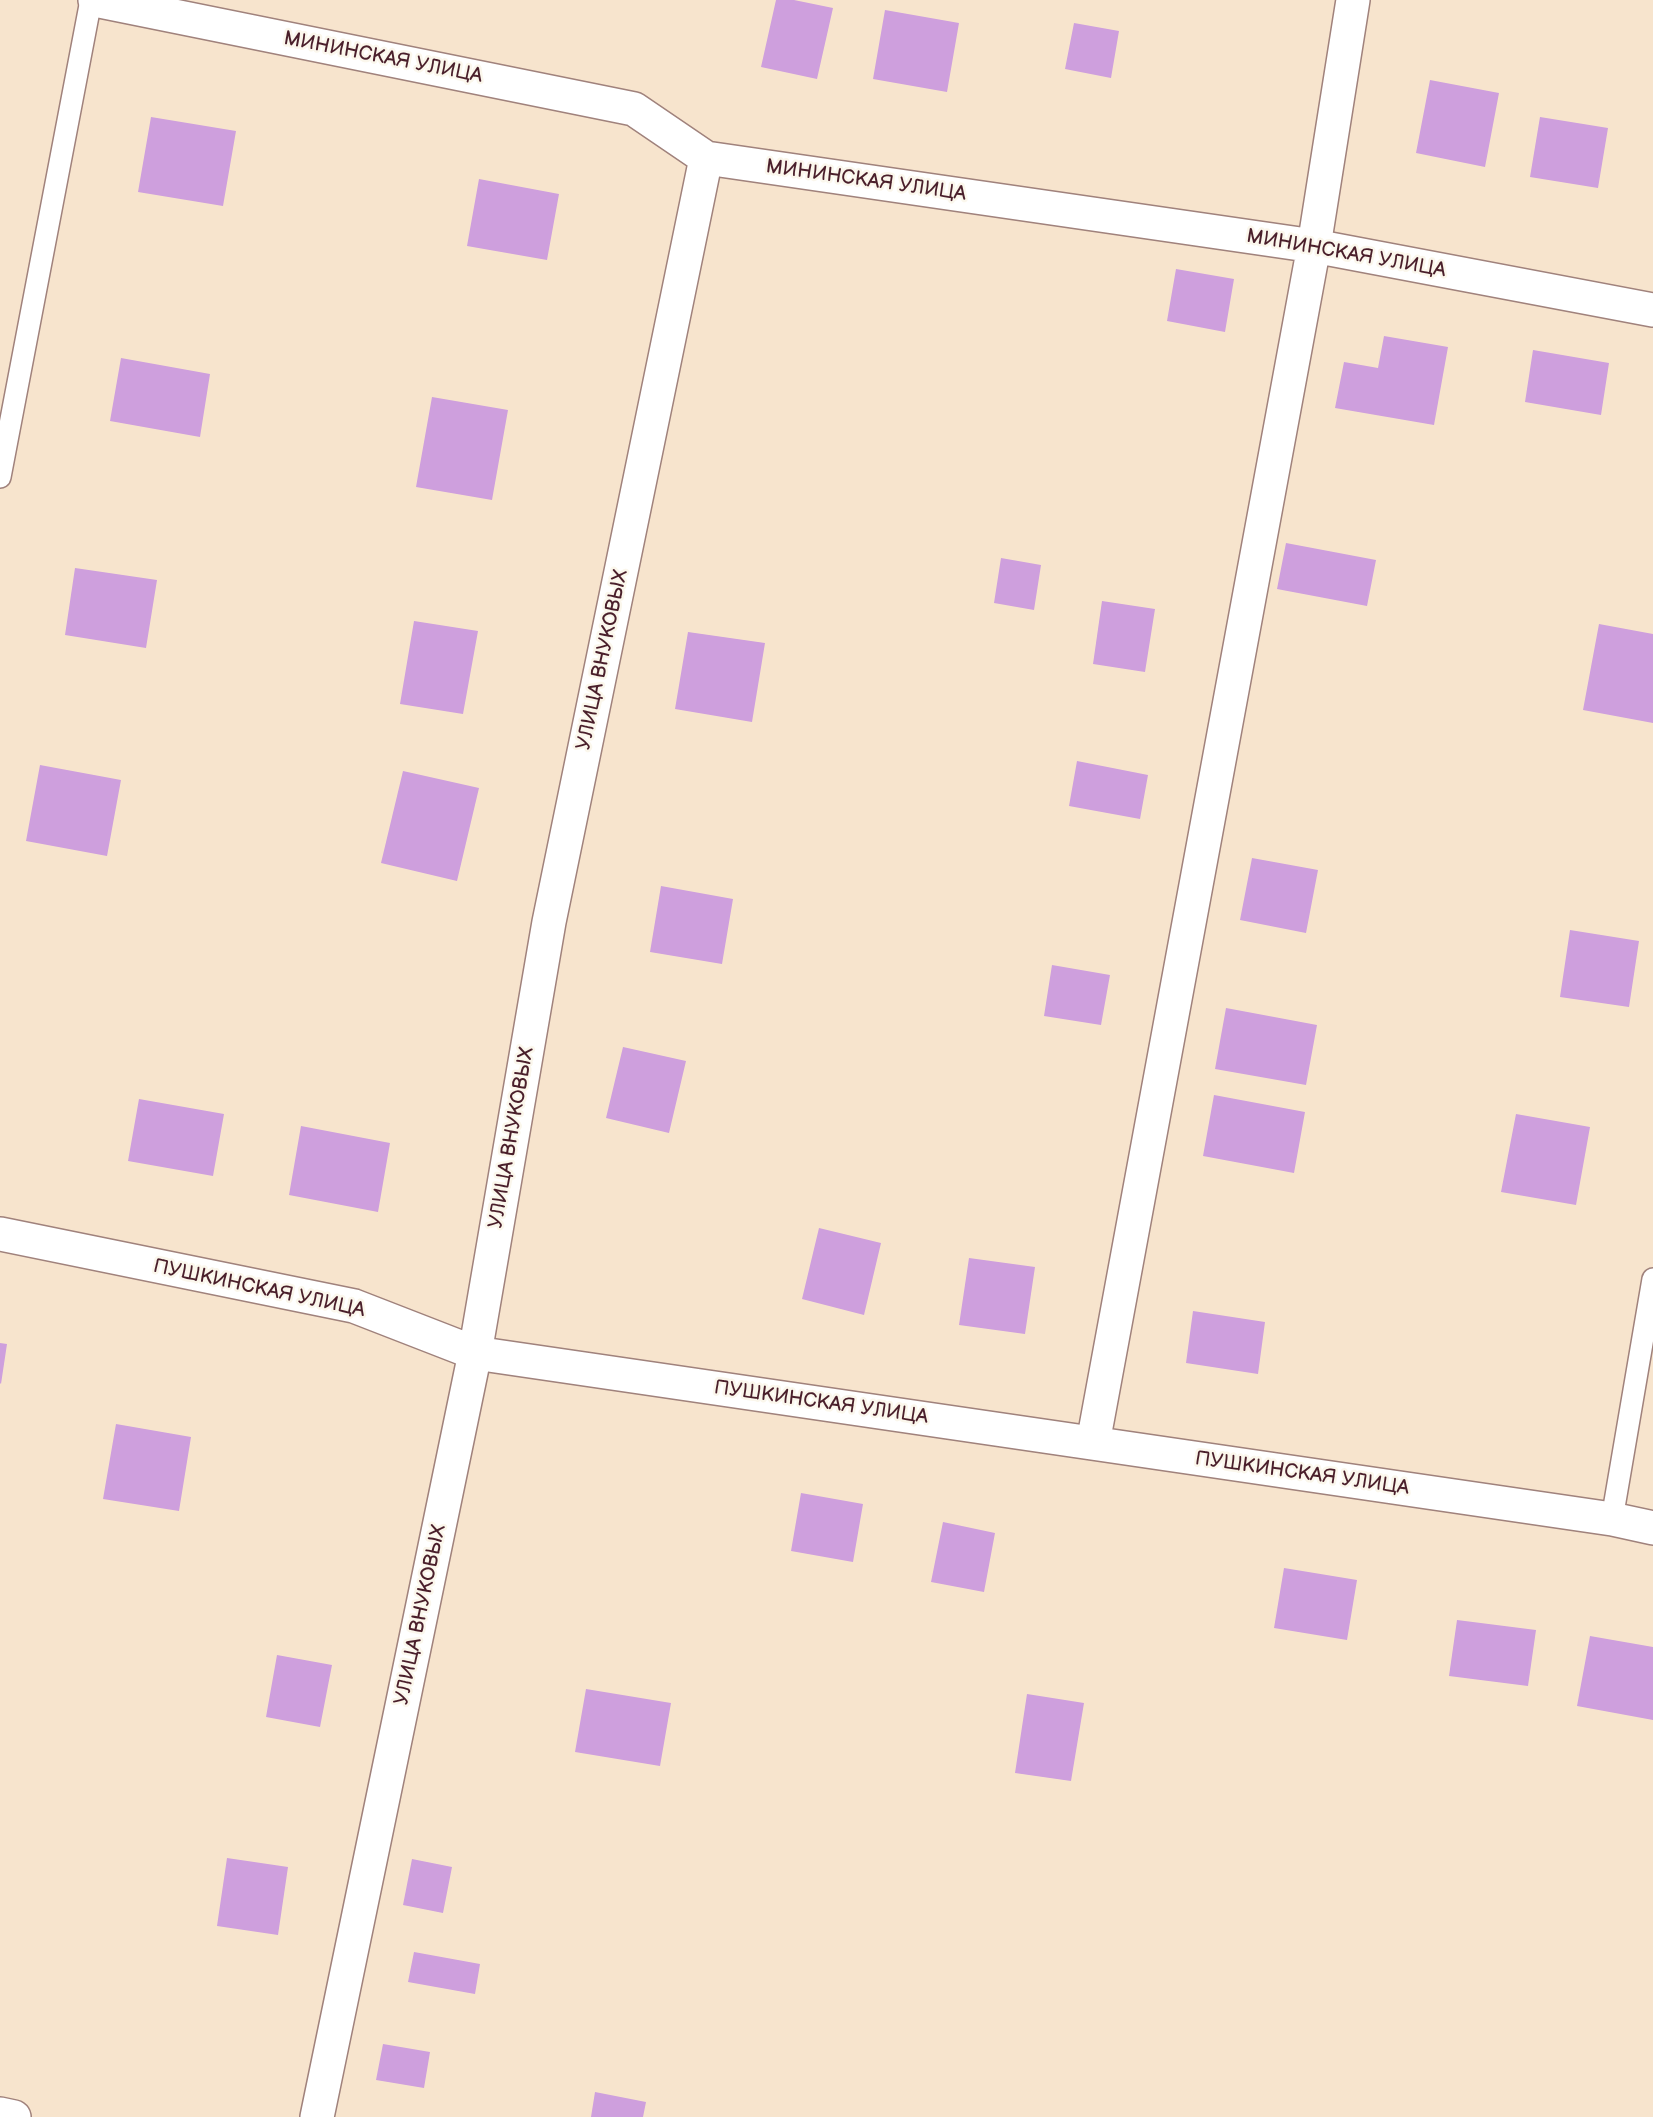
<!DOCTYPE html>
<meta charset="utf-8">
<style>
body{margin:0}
canvas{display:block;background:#f7e4cd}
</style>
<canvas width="1653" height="2117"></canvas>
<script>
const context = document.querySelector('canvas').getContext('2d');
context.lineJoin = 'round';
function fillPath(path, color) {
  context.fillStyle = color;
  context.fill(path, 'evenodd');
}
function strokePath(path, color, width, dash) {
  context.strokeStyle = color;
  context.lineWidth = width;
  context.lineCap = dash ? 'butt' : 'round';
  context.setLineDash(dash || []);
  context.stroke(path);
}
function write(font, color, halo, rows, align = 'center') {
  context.font = font + ' "Balsamiq Sans",sans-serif';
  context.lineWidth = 5;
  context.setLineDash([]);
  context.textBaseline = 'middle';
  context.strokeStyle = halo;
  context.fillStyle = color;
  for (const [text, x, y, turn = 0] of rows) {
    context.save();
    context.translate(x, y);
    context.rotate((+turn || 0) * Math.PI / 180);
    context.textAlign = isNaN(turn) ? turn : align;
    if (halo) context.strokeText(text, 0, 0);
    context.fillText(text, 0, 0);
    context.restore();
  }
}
fillPath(new Path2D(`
 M 776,0 L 794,0 L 833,8 L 817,79 L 761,67 Z
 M 885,10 L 959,23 L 947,92 L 873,79 Z
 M 1074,23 L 1119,31 L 1111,78 L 1065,69 Z
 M 1430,80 L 1499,93 L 1485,167 L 1416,153 Z
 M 151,117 L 236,131 L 223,206 L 138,192 Z
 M 1540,117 L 1608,128 L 1598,188 L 1530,177 Z
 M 479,179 L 559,194 L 547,260 L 467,246 Z
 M 1176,269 L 1234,279 L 1225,332 L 1167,321 Z
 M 1384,336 L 1448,347 L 1434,425 L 1335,408 L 1344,362 L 1378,368 Z
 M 1533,350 L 1609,363 L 1601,415 L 1525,402 Z
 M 121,358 L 210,374 L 200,437 L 110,421 Z
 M 432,397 L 508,410 L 492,500 L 416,487 Z
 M 1286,543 L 1376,560 L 1367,606 L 1277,589 Z
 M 1001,558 L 1041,565 L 1034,610 L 994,603 Z
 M 75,568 L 157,580 L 146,648 L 65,635 Z
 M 1102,601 L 1155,609 L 1145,672 L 1093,664 Z
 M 414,621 L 478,631 L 463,714 L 400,704 Z
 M 1599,624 L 1653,634 L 1653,723 L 1583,710 Z
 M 688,632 L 765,643 L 752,722 L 675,709 Z
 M 1077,761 L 1148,775 L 1140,819 L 1069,806 Z
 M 40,765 L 121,780 L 107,856 L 26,841 Z
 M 403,771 L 479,788 L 457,881 L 381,863 Z
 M 1252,858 L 1318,870 L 1306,933 L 1240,920 Z
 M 661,886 L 733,899 L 722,964 L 650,952 Z
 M 1570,930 L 1639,941 L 1629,1007 L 1560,997 Z
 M 1052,965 L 1110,975 L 1101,1025 L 1044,1016 Z
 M 1226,1008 L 1317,1025 L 1306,1085 L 1215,1069 Z
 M 623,1047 L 686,1061 L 669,1133 L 606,1118 Z
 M 1214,1095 L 1305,1112 L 1294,1173 L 1203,1156 Z
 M 139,1099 L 224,1114 L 213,1176 L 128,1161 Z
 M 1516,1114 L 1590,1127 L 1576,1205 L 1501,1192 Z
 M 301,1126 L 390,1143 L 378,1212 L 289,1195 Z
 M 819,1228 L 881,1243 L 864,1315 L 802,1299 Z
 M 969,1258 L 1035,1267 L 1025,1334 L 959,1325 Z
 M 1193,1311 L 1265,1322 L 1258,1374 L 1186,1363 Z
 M 0,1343 L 7,1344 L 1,1384 L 0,1383 Z
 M 116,1424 L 191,1437 L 179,1511 L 103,1499 Z
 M 801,1493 L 863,1504 L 853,1562 L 791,1551 Z
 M 943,1522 L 995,1533 L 984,1592 L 931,1582 Z
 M 1284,1568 L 1357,1580 L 1347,1640 L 1274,1628 Z
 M 1457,1620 L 1536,1630 L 1528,1686 L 1449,1676 Z
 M 1590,1636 L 1653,1647 L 1653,1720 L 1577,1706 Z
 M 277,1655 L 332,1665 L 320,1727 L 266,1717 Z
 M 586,1689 L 671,1703 L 660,1766 L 575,1752 Z
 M 1027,1694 L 1084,1703 L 1071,1781 L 1015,1773 Z
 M 227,1858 L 288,1867 L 278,1935 L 217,1926 Z
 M 412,1859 L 452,1867 L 443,1913 L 403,1905 Z
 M 414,1952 L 480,1964 L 475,1994 L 408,1982 Z
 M 383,2044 L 430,2052 L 424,2088 L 376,2080 Z
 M 595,2092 L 646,2102 L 643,2117 L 591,2117 Z`), '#ce9fdd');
const lane = new Path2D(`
 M 0,477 L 91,0
 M 1612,1519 L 1653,1279`);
const street = new Path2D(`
 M 95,0 L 634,109 L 706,158 L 1314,246 L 1653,310
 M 0,1234 L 354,1306 L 475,1353 L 1612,1519 L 1653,1528
 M 1093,1443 L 1314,246 L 1353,0
 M 0,2114 L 14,2117
 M 317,2117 L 475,1353 L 549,922 L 706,158`);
strokePath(lane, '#a0827c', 24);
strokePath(street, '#a0827c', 36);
strokePath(lane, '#fff', 21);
strokePath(street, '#fff', 33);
write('20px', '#4a1f2b', '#fbf7ec', [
 ["МИНИНСКАЯ УЛИЦА",383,58,11],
 ["МИНИНСКАЯ УЛИЦА",866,181,8],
 ["МИНИНСКАЯ УЛИЦА",1346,254,10],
 ["УЛИЦА ВНУКОВЫХ",603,660,-78],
 ["УЛИЦА ВНУКОВЫХ",512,1138,-80],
 ["ПУШКИНСКАЯ УЛИЦА",259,1289,12],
 ["ПУШКИНСКАЯ УЛИЦА",821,1403,8],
 ["ПУШКИНСКАЯ УЛИЦА",1302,1474,8],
 ["УЛИЦА ВНУКОВЫХ",421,1615,-78]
]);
</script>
